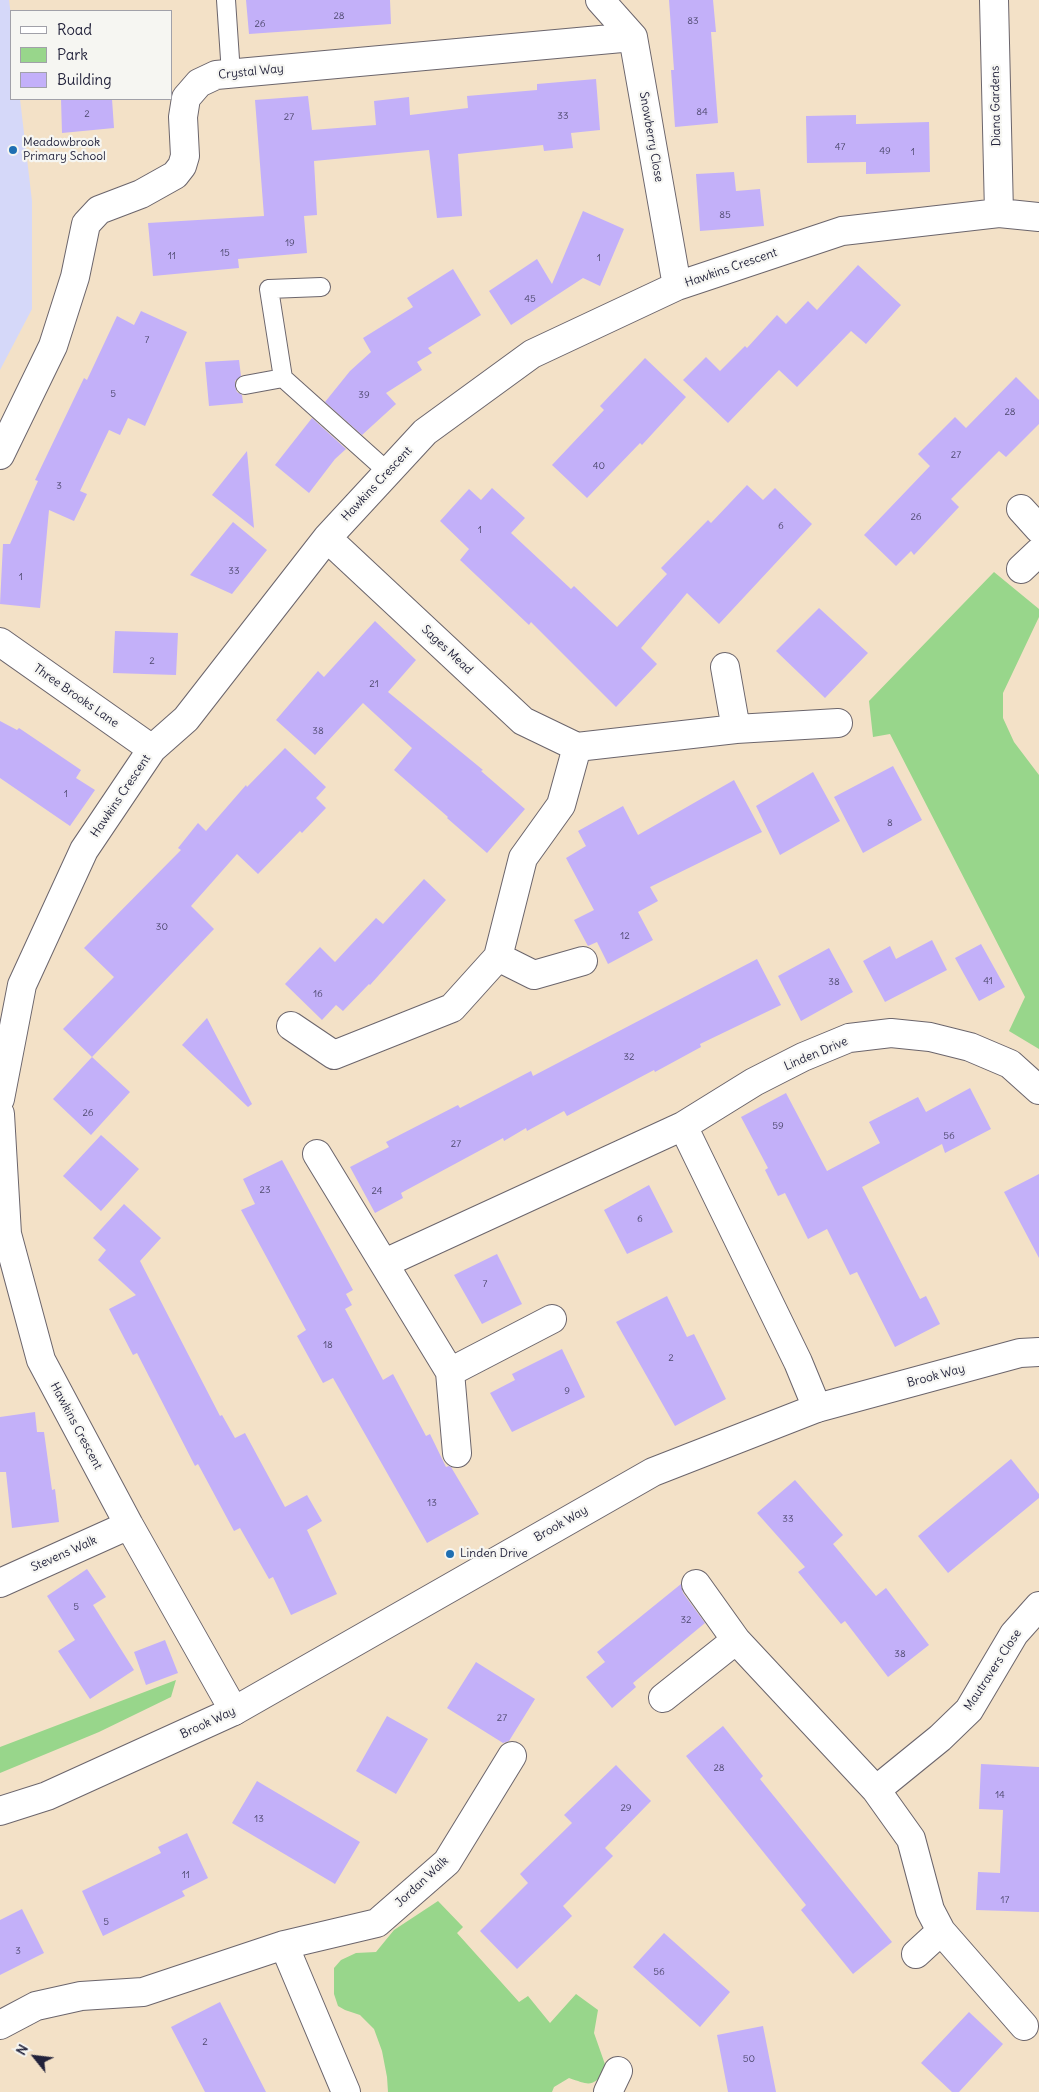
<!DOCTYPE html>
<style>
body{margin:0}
#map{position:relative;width:1039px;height:2092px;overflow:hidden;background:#f3e1c7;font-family:Delius,sans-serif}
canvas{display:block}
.legend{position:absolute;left:10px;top:10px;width:162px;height:90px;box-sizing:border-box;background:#f6f6f2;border:1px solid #a1a1a9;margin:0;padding:6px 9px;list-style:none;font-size:15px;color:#22223b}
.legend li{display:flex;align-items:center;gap:10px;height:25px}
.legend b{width:25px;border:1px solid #a1a1a9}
.north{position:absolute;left:10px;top:2032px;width:50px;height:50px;-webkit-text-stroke:4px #f6f6f2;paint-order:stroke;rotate:299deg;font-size:14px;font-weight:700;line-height:20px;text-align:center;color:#22223b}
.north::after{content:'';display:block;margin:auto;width:18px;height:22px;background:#22223b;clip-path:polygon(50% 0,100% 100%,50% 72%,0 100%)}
</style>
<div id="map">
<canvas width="1039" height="2092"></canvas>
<ul class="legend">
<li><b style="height:6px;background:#fff"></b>Road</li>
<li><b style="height:14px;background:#98d68b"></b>Park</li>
<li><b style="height:14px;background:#c3b0f9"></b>Building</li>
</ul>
<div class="north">N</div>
</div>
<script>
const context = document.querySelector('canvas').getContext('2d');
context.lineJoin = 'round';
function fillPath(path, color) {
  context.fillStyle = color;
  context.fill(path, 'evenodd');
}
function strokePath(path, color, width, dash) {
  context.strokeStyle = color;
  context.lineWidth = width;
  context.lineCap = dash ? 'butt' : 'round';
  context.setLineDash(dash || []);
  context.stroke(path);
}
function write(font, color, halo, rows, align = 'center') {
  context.font = font + ' Delius,sans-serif';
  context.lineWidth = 4.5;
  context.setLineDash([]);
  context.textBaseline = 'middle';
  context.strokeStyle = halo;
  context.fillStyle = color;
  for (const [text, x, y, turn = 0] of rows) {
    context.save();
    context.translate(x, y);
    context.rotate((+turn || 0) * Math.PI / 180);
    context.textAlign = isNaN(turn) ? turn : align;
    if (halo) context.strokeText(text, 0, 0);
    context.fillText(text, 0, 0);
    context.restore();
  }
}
fillPath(new Path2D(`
 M 0,0 L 9,0 L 11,16 L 11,99 L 20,99 L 32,201 L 32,309 L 0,370 Z`), '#d5d8f9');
fillPath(new Path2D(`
 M 994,572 L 1039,609 L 1039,617 L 1003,693 L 1003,718 L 1014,742 L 1039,775 L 1039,1049 L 1009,1031 L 1025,997 L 890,734 L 873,737 L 869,701 Z
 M 176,1680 L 171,1697 L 99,1732 L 0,1773 L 0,1747 Z
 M 438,1901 L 463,1927 L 457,1933 L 519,2002 L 528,1996 L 550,2023 L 576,1994 L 598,2010 L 594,2033 L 607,2070 C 591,2088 590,2085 569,2078 L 554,2087 L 552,2092 L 388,2092 L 387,2077 L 382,2051 L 374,2029 L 360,2015 L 345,2010 L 338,2006 L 334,1994 L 334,1968 L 341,1960 L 356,1953 L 376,1952 L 394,1930 Z`), '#98d68b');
fillPath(new Path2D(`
 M 246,0 L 390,0 L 391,24 L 249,34 Z
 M 669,0 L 713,0 L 716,32 L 711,32 L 718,123 L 675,127 L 671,70 L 674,70 Z
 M 596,79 L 600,130 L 571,133 L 573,148 L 544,151 L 543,145 L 458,154 L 462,216 L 437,218 L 429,150 L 314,161 L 317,215 L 304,216 L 307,253 L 238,259 L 239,268 L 153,276 L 148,223 L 264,216 L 255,100 L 308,96 L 312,130 L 376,125 L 374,101 L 409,97 L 410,115 L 468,108 L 467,96 L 537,90 L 537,84 Z
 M 61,99 L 112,99 L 114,128 L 62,133 Z
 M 856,115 L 856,124 L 929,122 L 930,172 L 866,174 L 866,162 L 807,163 L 806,116 Z
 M 734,172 L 736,191 L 760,189 L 764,226 L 700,231 L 696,174 Z
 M 583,211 L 624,229 L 600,286 L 583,278 L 511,325 L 489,291 L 537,259 L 552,284 Z
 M 858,265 L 901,305 L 866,344 L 851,331 L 797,387 L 779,370 L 728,423 L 683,380 L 706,357 L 720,371 L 745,346 L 747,348 L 777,315 L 786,324 L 808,301 L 817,310 Z
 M 453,269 L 481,315 L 428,348 L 432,353 L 417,362 L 422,370 L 386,393 L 396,404 L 362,435 L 325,402 L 350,371 L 371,352 L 363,338 L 413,307 L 407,298 Z
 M 141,311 L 187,332 L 145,426 L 128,418 L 120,435 L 109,430 L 80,491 L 87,494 L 74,521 L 49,510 L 40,608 L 0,604 L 3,544 L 10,544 L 38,481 L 35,480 L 84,378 L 87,380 L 117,316 L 134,325 Z
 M 645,358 L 686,397 L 642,445 L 640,443 L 587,498 L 552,465 L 604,410 L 600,406 Z
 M 239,360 L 241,376 L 235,381 L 235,386 L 237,392 L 242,395 L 243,403 L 209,406 L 205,362 Z
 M 1016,377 L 1039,400 L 1039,424 L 1006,457 L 999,451 L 951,499 L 959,507 L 914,555 L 911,551 L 896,566 L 864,535 L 930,466 L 918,454 L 955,417 L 966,428 Z
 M 312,418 L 346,449 L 335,459 L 309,493 L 275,465 Z
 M 247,451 L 254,528 L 212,495 Z
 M 747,485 L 763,500 L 775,488 L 812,524 L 719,624 L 687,593 L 641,648 L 657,664 L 616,707 L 531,622 L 529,625 L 460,560 L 469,549 L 440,521 L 469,489 L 481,500 L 492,488 L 525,518 L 511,533 L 571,589 L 574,586 L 617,627 L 667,574 L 661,568 L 708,520 L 711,523 Z
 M 233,522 L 267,550 L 232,594 L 190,575 Z
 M 819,608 L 868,653 L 825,698 L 776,651 Z
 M 375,621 L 416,660 L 388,692 L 483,770 L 481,771 L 525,809 L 487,853 L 447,818 L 448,817 L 394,770 L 412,748 L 363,703 L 315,755 L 276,720 L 318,671 L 324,677 Z
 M 115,631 L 178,633 L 176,675 L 113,673 Z
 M 0,721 L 17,730 L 19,728 L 81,770 L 76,778 L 95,790 L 70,826 L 0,778 Z
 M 285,748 L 326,787 L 316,798 L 326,808 L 302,833 L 300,831 L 258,874 L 237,854 L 191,906 L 214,929 L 92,1057 L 63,1029 L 114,977 L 84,948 L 181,850 L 178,848 L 198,823 L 206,831 L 246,785 L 247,787 Z
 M 893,766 L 922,820 L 863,853 L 834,797 Z
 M 813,772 L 840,821 L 780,855 L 756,806 Z
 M 734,780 L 762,832 L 650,887 L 658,901 L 638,912 L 653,940 L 608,964 L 597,942 L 588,946 L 574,920 L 594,910 L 566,858 L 586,846 L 578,831 L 623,806 L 638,835 Z
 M 424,879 L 446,900 L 370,985 L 369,984 L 343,1011 L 336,1005 L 322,1020 L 285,984 L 320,947 L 335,962 L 376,918 L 383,924 Z
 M 932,940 L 947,970 L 885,1002 L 863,961 L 890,946 L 896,959 Z
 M 981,944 L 1005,987 L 979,1001 L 955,958 Z
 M 829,948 L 853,992 L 801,1021 L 778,976 Z
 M 757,959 L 781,1005 L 700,1044 L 701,1047 L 655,1072 L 654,1070 L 567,1116 L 564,1111 L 527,1131 L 526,1128 L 504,1141 L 503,1138 L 401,1193 L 403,1198 L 375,1213 L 350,1167 L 389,1147 L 386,1142 L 458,1105 L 460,1108 L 531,1071 L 533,1076 Z
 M 207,1018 L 252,1104 L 248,1107 L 182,1045 Z
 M 92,1057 L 130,1092 L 91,1135 L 53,1099 Z
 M 970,1088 L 991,1129 L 945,1153 L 942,1144 L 862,1187 L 920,1299 L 926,1296 L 940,1324 L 895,1347 L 857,1272 L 850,1275 L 827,1229 L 808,1239 L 785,1193 L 778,1196 L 765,1170 L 768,1168 L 741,1117 L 786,1093 L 827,1171 L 880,1143 L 869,1122 L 918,1097 L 926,1112 Z
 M 101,1135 L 139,1169 L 101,1211 L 63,1176 Z
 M 282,1160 L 353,1290 L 346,1294 L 352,1305 L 345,1309 L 383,1380 L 393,1374 L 426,1436 L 430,1434 L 446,1467 L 449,1466 L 451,1467 L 479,1514 L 427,1543 L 333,1378 L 323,1383 L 297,1336 L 306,1330 L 241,1210 L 255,1204 L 243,1179 Z
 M 1039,1174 L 1039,1258 L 1004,1192 Z
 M 649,1185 L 673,1232 L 627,1254 L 604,1210 Z
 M 124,1204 L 161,1238 L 140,1261 L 220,1416 L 222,1415 L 235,1438 L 245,1433 L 285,1507 L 307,1495 L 322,1521 L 307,1530 L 337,1594 L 291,1615 L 273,1577 L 269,1579 L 240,1528 L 234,1531 L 198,1464 L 195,1466 L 137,1353 L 133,1355 L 109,1309 L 136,1295 L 98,1260 L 106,1250 L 93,1238 Z
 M 497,1254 L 522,1304 L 482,1324 L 454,1275 Z
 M 667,1296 L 687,1337 L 694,1334 L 726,1399 L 675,1426 L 616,1322 Z
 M 562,1349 L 585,1397 L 512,1432 L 490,1393 L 515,1380 L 512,1374 Z
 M 35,1412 L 37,1432 L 44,1432 L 52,1490 L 55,1489 L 59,1522 L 12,1528 L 6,1472 L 0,1472 L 0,1417 Z
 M 1011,1459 L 1039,1494 L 1039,1498 L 948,1573 L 918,1536 Z
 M 795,1480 L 843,1535 L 833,1544 L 876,1596 L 886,1588 L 929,1645 L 888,1677 L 845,1621 L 841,1624 L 798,1572 L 805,1567 L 757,1513 Z
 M 87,1569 L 106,1597 L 93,1605 L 134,1670 L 90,1699 L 58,1651 L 75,1640 L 47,1596 Z
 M 681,1584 L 683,1593 L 705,1623 L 633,1683 L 636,1687 L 612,1708 L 586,1677 L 605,1662 L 597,1652 Z
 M 165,1640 L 178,1673 L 146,1685 L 134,1652 Z
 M 476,1662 L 535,1699 L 509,1741 L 503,1743 L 447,1708 Z
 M 387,1716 L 428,1739 L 396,1794 L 356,1771 Z
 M 723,1726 L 763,1776 L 760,1779 L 892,1942 L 853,1974 L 801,1910 L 806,1905 L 686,1756 Z
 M 981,1764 L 1039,1767 L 1039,1912 L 976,1910 L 978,1872 L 1000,1873 L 1003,1810 L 979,1809 Z
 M 616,1765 L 651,1801 L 605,1848 L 613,1856 L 563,1906 L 572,1916 L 517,1969 L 480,1931 L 528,1883 L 520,1874 L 572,1823 L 564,1815 Z
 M 257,1781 L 360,1842 L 335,1884 L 232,1823 Z
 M 187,1833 L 208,1878 L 182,1891 L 185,1896 L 103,1936 L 82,1891 L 161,1853 L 158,1847 Z
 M 22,1909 L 44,1953 L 0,1975 L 0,1920 Z
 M 664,1933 L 730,1992 L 700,2027 L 633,1967 Z
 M 220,2002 L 266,2092 L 205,2092 L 171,2027 Z
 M 969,2012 L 1003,2044 L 959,2092 L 952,2092 L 921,2063 Z
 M 763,2026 L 776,2092 L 728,2092 L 717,2035 Z`), '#c3b0f9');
const service = new Path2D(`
 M 226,0 L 231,74
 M 283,378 L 269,289 L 321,287
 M 245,385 L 283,378 L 388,472`);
const minor = new Path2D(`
 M 600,0 L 633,37 L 677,286
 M 994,0 L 999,213
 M 0,455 L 53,346 L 75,277 L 86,224 L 99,210 L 141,194 L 175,175 L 182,166 L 185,156 L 183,117 L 186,98 L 199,83 L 216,75 L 633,37
 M 1021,509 L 1039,529
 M 327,538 L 523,721 L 577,747
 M 1021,569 L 1039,552
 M 0,642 L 152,749
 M 725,667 L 736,729
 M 498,957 L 534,975 L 583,961
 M 291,1026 L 334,1055 L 452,1008 L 498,957 L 523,858 L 561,805 L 577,747 L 736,729 L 838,723
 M 0,1099 L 22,985 L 84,850 L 152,749 L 186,719 L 327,538 L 425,432 L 532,354 L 677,286 L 842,231 L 999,213 L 1039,217
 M 0,1114 L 7,1234 L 41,1360 L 129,1525 L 234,1711
 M 683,1126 L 798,1362 L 817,1408
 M 317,1154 L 450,1372 L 457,1453
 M 385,1263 L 683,1126 L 754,1082 L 803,1057 L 849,1038 L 891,1033 L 930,1037 L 970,1047 L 1010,1064 L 1039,1090
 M 450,1372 L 552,1319
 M 0,1583 L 129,1525
 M 696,1584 L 736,1640 L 876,1790 L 911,1839 L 930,1910 L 941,1931 L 1024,2026
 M 663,1698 L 736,1640
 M 876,1790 L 940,1738 L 969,1710 L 1014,1634 L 1039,1606
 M 284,1945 L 346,2092
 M 916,1954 L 941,1931
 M 0,2025 L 36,2006 L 81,1996 L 143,1992 L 284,1945 L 377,1923 L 447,1862 L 512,1756
 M 608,2092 L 618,2071`);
const tertiary = new Path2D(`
 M 0,1811 L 47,1796 L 234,1711 L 653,1472 L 817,1408 L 1020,1353 L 1039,1352`);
strokePath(service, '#6b656c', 20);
strokePath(minor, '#6b656c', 30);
strokePath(tertiary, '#6b656c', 30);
strokePath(service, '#fff', 18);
strokePath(minor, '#fff', 28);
strokePath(tertiary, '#fff', 28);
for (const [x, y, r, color] of [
 [13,150,5,"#1f6fb2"],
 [450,1554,5,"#1f6fb2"]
]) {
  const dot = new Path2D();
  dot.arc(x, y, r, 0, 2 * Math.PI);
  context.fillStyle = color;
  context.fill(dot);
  strokePath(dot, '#f6f6f2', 2);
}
write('10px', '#4a466a', null, [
 ["28",339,16],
 ["83",693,21],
 ["26",260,24],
 ["84",702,112],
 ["2",87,114],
 ["33",563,116],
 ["27",289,117],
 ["47",840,147],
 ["49",885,151],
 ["1",913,152],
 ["85",725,215],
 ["19",290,243],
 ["15",225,253],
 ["11",172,256],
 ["1",599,258],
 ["45",530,299],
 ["7",147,340],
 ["5",113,394],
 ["39",364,395],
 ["28",1010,412],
 ["27",956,455],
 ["40",599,466],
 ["3",59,486],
 ["26",916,517],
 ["6",781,526],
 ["1",480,530],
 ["33",234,571],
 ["1",21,577],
 ["2",152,661],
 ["21",374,684],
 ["38",318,731],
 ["1",66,794],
 ["8",890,823],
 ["30",162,927],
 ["12",625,936],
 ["41",988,981],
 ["38",834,982],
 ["16",318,994],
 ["32",629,1057],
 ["26",88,1113],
 ["59",778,1126],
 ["56",949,1136],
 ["27",456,1144],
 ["23",265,1190],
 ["24",377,1191],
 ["6",640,1219],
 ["7",485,1284],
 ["18",328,1345],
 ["2",671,1358],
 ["9",567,1391],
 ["13",432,1503],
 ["33",788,1519],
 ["5",76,1607],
 ["32",686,1620],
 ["38",900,1654],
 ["27",502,1718],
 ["28",719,1768],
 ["14",1000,1795],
 ["29",626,1808],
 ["13",259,1819],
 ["11",186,1875],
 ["17",1005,1900],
 ["5",106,1922],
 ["3",18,1951],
 ["56",659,1972],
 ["2",205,2042],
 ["50",749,2059]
]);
write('12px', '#22223b', '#f6f6f2', [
 ["Crystal Way",251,72,-6],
 ["Diana Gardens",996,106,-91],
 ["Snowberry Close",651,137,80],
 ["Hawkins Crescent",731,268,-19],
 ["Hawkins Crescent",377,484,-47],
 ["Sages Mead",447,650,43],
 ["Three Brooks Lane",76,696,35],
 ["Hawkins Crescent",121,796,-56],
 ["Linden Drive",816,1054,-23],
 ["Brook Way",936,1376,-15],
 ["Hawkins Crescent",76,1426,62],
 ["Brook Way",561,1524,-30],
 ["Stevens Walk",64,1554,-24],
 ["Mautravers Close",993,1670,-57],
 ["Brook Way",208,1723,-25],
 ["Jordan Walk",422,1882,-43]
]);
write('12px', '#22223b', '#f6f6f2', [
 ["Meadowbrook",23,143],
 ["Primary School",23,157],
 ["Linden Drive",460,1554]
], 'left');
</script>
